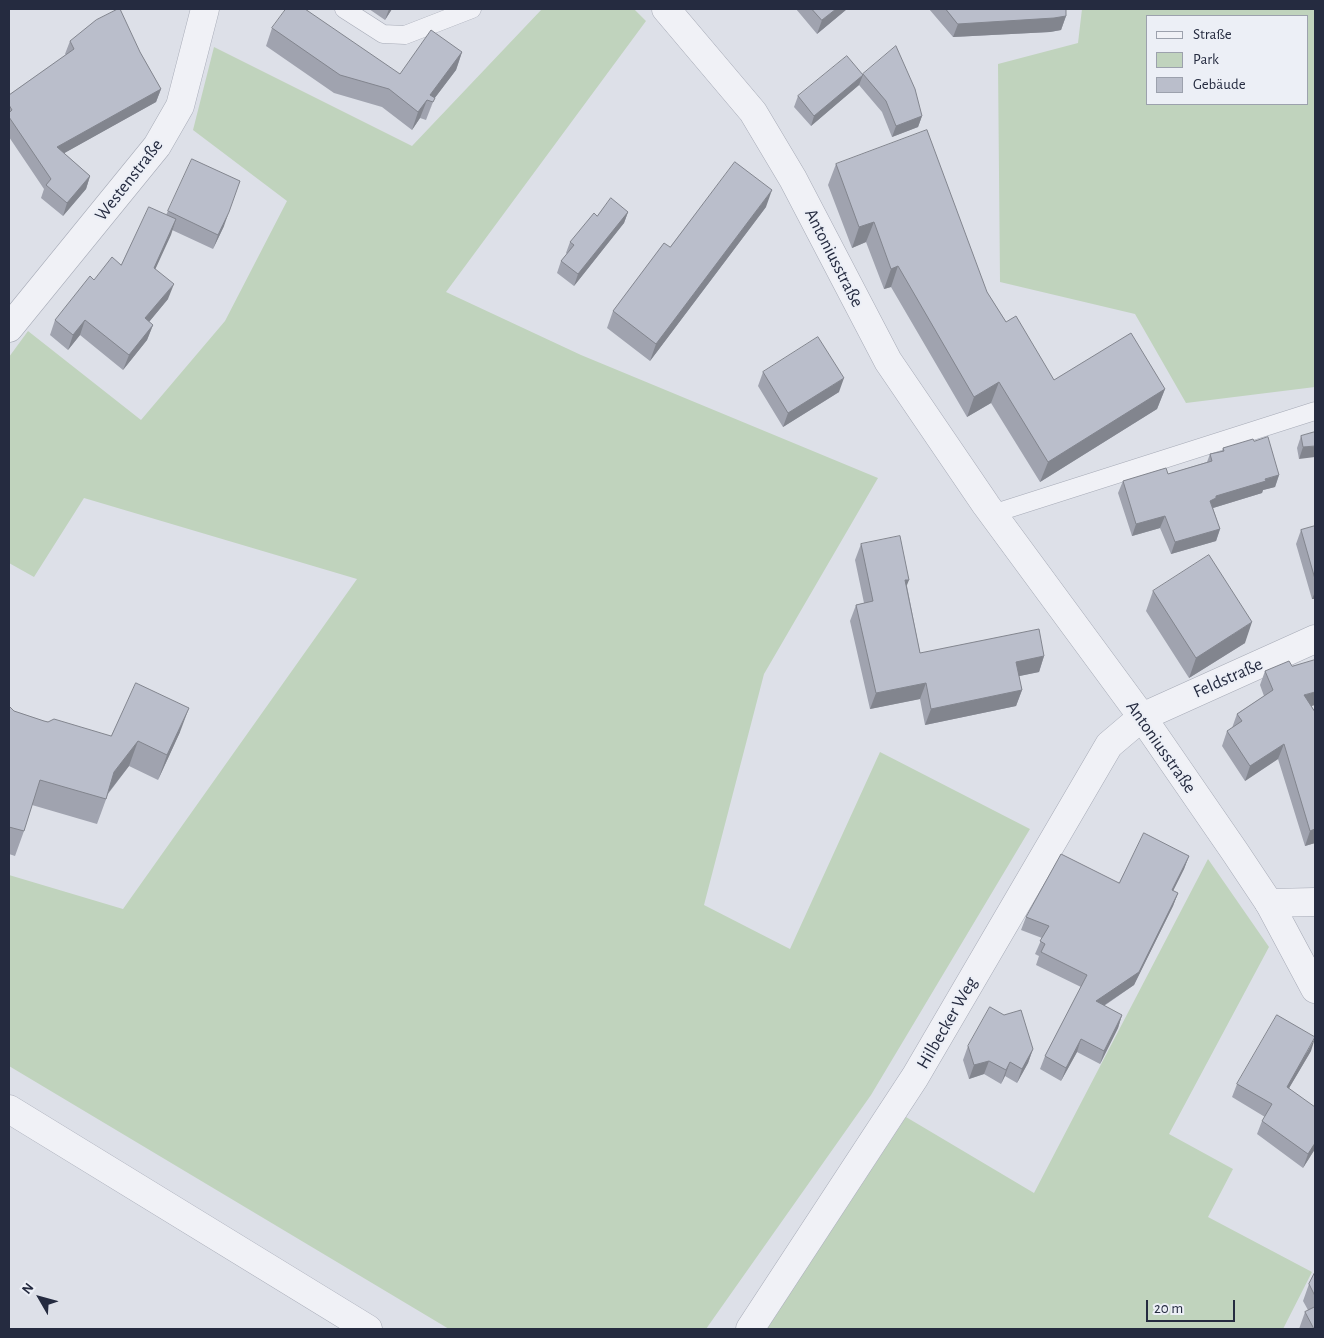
<!DOCTYPE html>
<meta charset="utf-8">
<style>
body{margin:0}
#map{position:relative;width:1324px;height:1338px;overflow:hidden;background:#dde0e8;font-family:"Alegreya Sans",sans-serif}
canvas{display:block}
.frame{position:absolute;inset:0;border:10px solid #252b40;pointer-events:none}
.legend{position:absolute;left:1146px;top:15px;width:162px;height:90px;box-sizing:border-box;background:#eceff6;border:1px solid #9ca1ad;margin:0;padding:6px 9px;list-style:none;font-size:15px;color:#252b40}
.legend li{display:flex;align-items:center;gap:10px;height:25px}
.legend b{width:25px;border:1px solid #9ca1ad}
.north{position:absolute;left:15px;top:1273px;width:50px;height:50px;-webkit-text-stroke:4px #eceff6;paint-order:stroke;rotate:308deg;font-size:14px;font-weight:700;line-height:20px;text-align:center;color:#252b40}
.north::after{content:'';display:block;margin:auto;width:18px;height:22px;background:#252b40;clip-path:polygon(50% 0,100% 100%,50% 72%,0 100%)}
.scale{position:absolute;left:1146px;top:1300px;width:89px;height:22px;box-sizing:border-box;border:2px solid #252b40;border-top:0;padding-left:6px;font-size:15px;line-height:18px;white-space:nowrap;color:#252b40;-webkit-text-stroke:4px #eceff6;paint-order:stroke}
</style>
<div id="map">
<canvas width="1324" height="1338"></canvas>
<div class="frame"></div>
<ul class="legend">
<li><b style="height:6px;background:#f0f1f6"></b>Straße</li>
<li><b style="height:14px;background:#c0d3bd"></b>Park</li>
<li><b style="height:14px;background:#babecb"></b>Gebäude</li>
</ul>
<div class="north">N</div>
<div class="scale">20 m</div>
</div>
<script>
const context = document.querySelector('canvas').getContext('2d');
context.lineJoin = 'round';
function fillPath(path, color) {
  context.fillStyle = color;
  context.fill(path, 'evenodd');
}
function strokePath(path, color, width, dash) {
  context.strokeStyle = color;
  context.lineWidth = width;
  context.lineCap = dash ? 'butt' : 'round';
  context.setLineDash(dash || []);
  context.stroke(path);
}
function write(font, color, halo, rows, align = 'center') {
  context.font = font + ' "Alegreya Sans",sans-serif';
  context.lineWidth = 4;
  context.setLineDash([]);
  context.textBaseline = 'middle';
  context.strokeStyle = halo;
  context.fillStyle = color;
  for (const [text, x, y, turn = 0] of rows) {
    context.save();
    context.translate(x, y);
    context.rotate((+turn || 0) * Math.PI / 180);
    context.textAlign = isNaN(turn) ? turn : align;
    if (halo) context.strokeText(text, 0, 0);
    context.fillText(text, 0, 0);
    context.restore();
  }
}
fillPath(new Path2D(`
 M 542,9 L 634,9 L 646,21 L 446,292 L 581,355 L 878,478 L 764,674 L 704,905 L 790,949 L 880,752 L 1030,829 L 871,1095 L 706,1329 L 449,1329 L 9,1066 L 9,875 L 123,909 L 357,579 L 84,498 L 34,577 L 9,563 L 9,357 L 28,331 L 141,420 L 225,321 L 287,201 L 193,130 L 214,47 L 412,146 Z
 M 1082,9 L 1315,9 L 1315,387 L 1186,403 L 1135,314 L 1000,282 L 998,64 L 1078,43 ZM 1148,16 L 1308,16 L 1308,104 L 1148,104 Z
 M 1208,859 L 1269,947 L 1169,1134 L 1233,1169 L 1208,1217 L 1312,1272 L 1283,1329 L 767,1329 L 906,1117 L 1034,1193 Z`), '#c0d3bd');
const service = new Path2D(`
 M 344,9 L 383,34 L 405,35 L 472,9
 M 992,514 L 1315,411`);
const minor = new Path2D(`
 M 9,328 L 157,146 L 180,106 L 205,9
 M 1269,903 L 1315,902
 M 9,1109 L 368,1329
 M 750,1329 L 915,1077 L 1109,745 L 1142,717 L 1315,639`);
const tertiary = new Path2D(`
 M 666,9 L 753,112 L 793,179 L 888,361 L 986,505 L 1142,717 L 1235,852 L 1269,903 L 1315,989`);
strokePath(service, '#a6aab6', 19);
strokePath(minor, '#a6aab6', 29);
strokePath(tertiary, '#a6aab6', 29);
strokePath(service, '#f0f1f6', 18);
strokePath(minor, '#f0f1f6', 28);
strokePath(tertiary, '#f0f1f6', 28);
fillPath(new Path2D(`
 M 369,9 L 392,9 L 385,20 Z
 M 796,9 L 847,9 L 817,34 Z
 M 929,9 L 1066,9 L 1066,16 L 1061,30 L 1050,32 L 953,37 Z
 M 272,28 L 400,74 L 462,52 L 456,70 L 434,99 L 426,120 L 420,118 L 412,130 L 382,107 L 334,93 L 266,46 Z
 M 70,41 L 140,52 L 161,89 L 156,102 L 64,153 L 90,176 L 86,189 L 63,216 L 41,198 L 44,189 L 9,137 L 9,95 L 66,55 L 65,54 Z
 M 863,74 L 922,116 L 918,127 L 892,137 L 882,112 L 859,85 L 811,126 L 794,107 L 798,96 L 863,75 Z
 M 836,164 L 987,292 L 1006,322 L 1054,380 L 1165,389 L 1157,409 L 1040,482 L 991,403 L 967,417 L 891,287 L 884,289 L 866,242 L 852,248 L 828,185 Z
 M 766,207 L 650,361 L 607,328 L 613,311 L 670,247 Z
 M 168,211 L 224,226 L 213,249 L 172,230 L 155,269 L 168,299 L 149,322 L 153,325 L 147,340 L 123,370 L 80,335 L 68,350 L 50,335 L 55,320 L 94,280 L 121,265 L 166,215 Z
 M 628,212 L 624,223 L 574,286 L 557,273 L 561,261 L 567,254 L 566,253 L 570,242 L 597,216 Z
 M 763,372 L 839,392 L 783,427 L 758,386 Z
 M 1315,432 L 1299,459 L 1297,448 L 1301,436 Z
 M 1254,441 L 1279,475 L 1275,487 L 1263,490 L 1262,493 L 1213,508 L 1220,529 L 1216,541 L 1171,554 L 1160,528 L 1132,536 L 1118,493 L 1123,481 L 1168,474 L 1207,462 L 1210,454 L 1222,451 L 1223,448 Z
 M 1315,526 L 1315,599 L 1312,599 L 1296,544 L 1301,530 Z
 M 861,544 L 907,586 L 920,653 L 1044,656 L 1039,672 L 1019,676 L 1022,690 L 1016,706 L 925,725 L 920,699 L 870,709 L 850,621 L 856,605 L 864,603 L 855,560 Z
 M 1153,591 L 1245,643 L 1189,678 L 1146,611 Z
 M 1292,666 L 1311,706 L 1315,712 L 1315,843 L 1305,846 L 1278,759 L 1245,781 L 1222,746 L 1227,731 L 1232,728 L 1237,714 L 1264,696 L 1260,685 L 1265,671 Z
 M 9,706 L 14,711 L 44,721 L 111,736 L 180,732 L 158,780 L 129,766 L 108,794 L 97,824 L 32,805 L 24,831 L 15,856 L 9,854 Z
 M 1189,856 L 1184,869 L 1173,891 L 1178,893 L 1173,906 L 1134,985 L 1104,1006 L 1122,1015 L 1118,1028 L 1100,1064 L 1077,1052 L 1061,1081 L 1040,1069 L 1045,1056 L 1081,987 L 1036,965 L 1039,956 L 1035,954 L 1042,938 L 1021,930 L 1026,917 Z
 M 968,1046 L 1033,1049 L 1028,1063 L 1017,1083 L 1005,1076 L 1001,1084 L 984,1074 L 969,1079 L 963,1060 Z
 M 1311,1051 L 1289,1088 L 1315,1149 L 1303,1168 L 1257,1134 L 1262,1121 L 1265,1117 L 1232,1097 L 1237,1084 Z
 M 1315,1272 L 1315,1329 L 1299,1329 L 1305,1312 L 1308,1310 L 1303,1301 L 1309,1284 Z`), '#a0a3af');
fillPath(new Path2D(`
 M 389,9 L 392,9 L 385,20 Z
 M 836,9 L 847,9 L 817,34 L 822,20 Z
 M 1066,16 L 1061,30 L 1050,32 L 953,37 L 958,24 Z
 M 462,52 L 456,70 L 434,99 L 426,120 L 433,102 L 430,95 Z
 M 863,75 L 859,85 L 811,126 L 814,116 Z
 M 161,89 L 156,102 L 52,160 L 57,147 Z
 M 427,100 L 420,118 L 412,130 L 418,112 Z
 M 922,116 L 918,127 L 892,137 L 896,126 Z
 M 90,176 L 86,189 L 63,216 L 67,203 Z
 M 772,190 L 766,207 L 650,361 L 656,344 Z
 M 229,212 L 224,226 L 213,249 L 218,235 Z
 M 628,212 L 624,223 L 574,286 L 578,274 Z
 M 176,219 L 171,235 L 149,283 L 154,268 Z
 M 874,222 L 866,242 L 852,248 L 859,227 Z
 M 898,266 L 891,287 L 884,289 L 891,269 Z
 M 174,284 L 168,299 L 139,334 L 145,318 Z
 M 85,320 L 80,335 L 68,350 L 73,335 Z
 M 153,325 L 147,340 L 123,370 L 129,355 Z
 M 844,378 L 839,392 L 783,427 L 788,413 Z
 M 999,382 L 991,403 L 967,417 L 974,397 Z
 M 1165,389 L 1157,409 L 1040,482 L 1048,462 Z
 M 1315,446 L 1315,457 L 1299,459 L 1303,447 Z
 M 1279,475 L 1275,487 L 1263,490 L 1262,493 L 1213,508 L 1212,510 L 1210,501 L 1216,496 Z
 M 1165,516 L 1160,528 L 1132,536 L 1136,524 Z
 M 1220,529 L 1216,541 L 1171,554 L 1175,542 Z
 M 905,580 L 909,580 L 903,595 Z
 M 1315,592 L 1315,599 L 1312,599 Z
 M 1252,622 L 1245,643 L 1189,678 L 1196,658 Z
 M 1044,656 L 1039,672 L 1010,678 L 1016,662 Z
 M 926,683 L 920,699 L 870,709 L 876,693 Z
 M 1022,690 L 1016,706 L 925,725 L 931,709 Z
 M 1315,692 L 1315,705 L 1299,710 L 1304,695 Z
 M 189,708 L 180,732 L 158,780 L 167,755 Z
 M 138,741 L 129,766 L 105,797 L 114,772 Z
 M 1284,744 L 1278,759 L 1245,781 L 1250,766 Z
 M 1315,829 L 1315,843 L 1305,846 L 1310,831 Z
 M 1189,856 L 1184,869 L 1167,903 L 1172,890 Z
 M 1178,893 L 1173,906 L 1134,985 L 1091,1014 L 1096,1001 Z
 M 1122,1015 L 1118,1028 L 1100,1064 L 1104,1051 Z
 M 1315,1038 L 1311,1051 L 1282,1100 L 1287,1087 Z
 M 1081,1039 L 1077,1052 L 1061,1081 L 1066,1068 Z
 M 1033,1049 L 1028,1063 L 1017,1083 L 1022,1069 Z
 M 989,1061 L 984,1074 L 969,1079 L 974,1065 Z
 M 1010,1062 L 1005,1076 L 1001,1084 L 1006,1070 Z
 M 1315,1143 L 1315,1149 L 1303,1168 L 1308,1154 Z`), '#82858e');
const building = new Path2D(`
 M 118,9 L 120,9 L 140,52 L 161,89 L 57,147 L 90,176 L 67,203 L 46,185 L 51,179 L 9,117 L 9,113 L 12,110 L 9,105 L 9,95 L 74,49 L 70,41 L 96,20 Z
 M 286,9 L 305,9 L 400,74 L 431,30 L 462,52 L 430,95 L 435,98 L 433,102 L 427,100 L 418,112 L 389,89 L 340,75 L 272,28 Z
 M 812,9 L 836,9 L 822,20 Z
 M 946,9 L 1066,9 L 1066,16 L 1054,18 L 958,24 Z
 M 896,46 L 915,89 L 922,116 L 896,126 L 886,101 L 863,74 Z
 M 847,56 L 863,75 L 814,116 L 798,96 Z
 M 927,130 L 987,292 L 1006,322 L 1016,316 L 1054,380 L 1131,333 L 1165,389 L 1048,462 L 999,382 L 974,397 L 898,266 L 891,269 L 874,222 L 859,227 L 836,164 Z
 M 192,159 L 240,181 L 229,212 L 218,235 L 168,211 Z
 M 735,162 L 772,190 L 656,344 L 613,311 L 664,243 L 670,247 Z
 M 611,198 L 628,212 L 578,274 L 561,261 L 574,245 L 570,242 L 594,213 L 597,216 Z
 M 149,207 L 176,219 L 154,268 L 174,284 L 145,318 L 153,325 L 129,355 L 85,320 L 73,335 L 55,320 L 90,276 L 94,280 L 112,257 L 121,265 Z
 M 818,337 L 844,378 L 788,413 L 763,372 Z
 M 1315,432 L 1315,446 L 1303,447 L 1301,436 Z
 M 1268,437 L 1279,475 L 1265,479 L 1266,481 L 1216,496 L 1216,498 L 1210,501 L 1220,529 L 1175,542 L 1165,516 L 1136,524 L 1123,481 L 1166,468 L 1168,474 L 1212,461 L 1210,454 L 1224,451 L 1223,448 L 1253,439 L 1254,441 Z
 M 1315,526 L 1315,579 L 1301,530 Z
 M 900,536 L 909,580 L 905,580 L 920,653 L 1039,629 L 1044,656 L 1016,662 L 1022,690 L 931,709 L 926,683 L 876,693 L 856,605 L 873,601 L 861,544 Z
 M 1209,555 L 1252,622 L 1196,658 L 1153,591 Z
 M 1315,660 L 1315,692 L 1304,695 L 1315,712 L 1315,829 L 1310,831 L 1284,744 L 1250,766 L 1227,731 L 1242,721 L 1237,714 L 1273,690 L 1265,671 L 1289,661 L 1292,666 Z
 M 136,683 L 189,708 L 167,755 L 138,741 L 114,772 L 106,799 L 40,780 L 24,831 L 9,827 L 9,706 L 14,711 L 44,721 L 48,722 L 54,719 L 111,736 Z
 M 1144,833 L 1189,856 L 1172,890 L 1178,893 L 1139,972 L 1096,1001 L 1122,1015 L 1104,1051 L 1081,1039 L 1066,1068 L 1045,1056 L 1087,975 L 1041,952 L 1045,944 L 1040,941 L 1049,926 L 1026,917 L 1061,854 L 1119,883 Z
 M 990,1007 L 1004,1015 L 1021,1010 L 1033,1049 L 1022,1069 L 1010,1062 L 1006,1070 L 989,1061 L 974,1065 L 968,1046 Z
 M 1277,1015 L 1315,1037 L 1287,1087 L 1315,1107 L 1315,1143 L 1308,1154 L 1262,1121 L 1272,1104 L 1237,1084 Z
 M 1315,1272 L 1315,1296 L 1309,1284 Z
 M 1315,1307 L 1315,1329 L 1314,1329 L 1305,1312 Z`);
fillPath(building, '#babecb');
strokePath(building, '#82858e', 1);
write('18px', '#252b40', '#eceff6', [
 ["Westenstraße",129,180,-52],
 ["Antoniusstraße",834,258,63],
 ["Feldstraße",1228,678,-24],
 ["Antoniusstraße",1161,747,55],
 ["Hilbecker Weg",947,1023,-60]
]);
</script>
